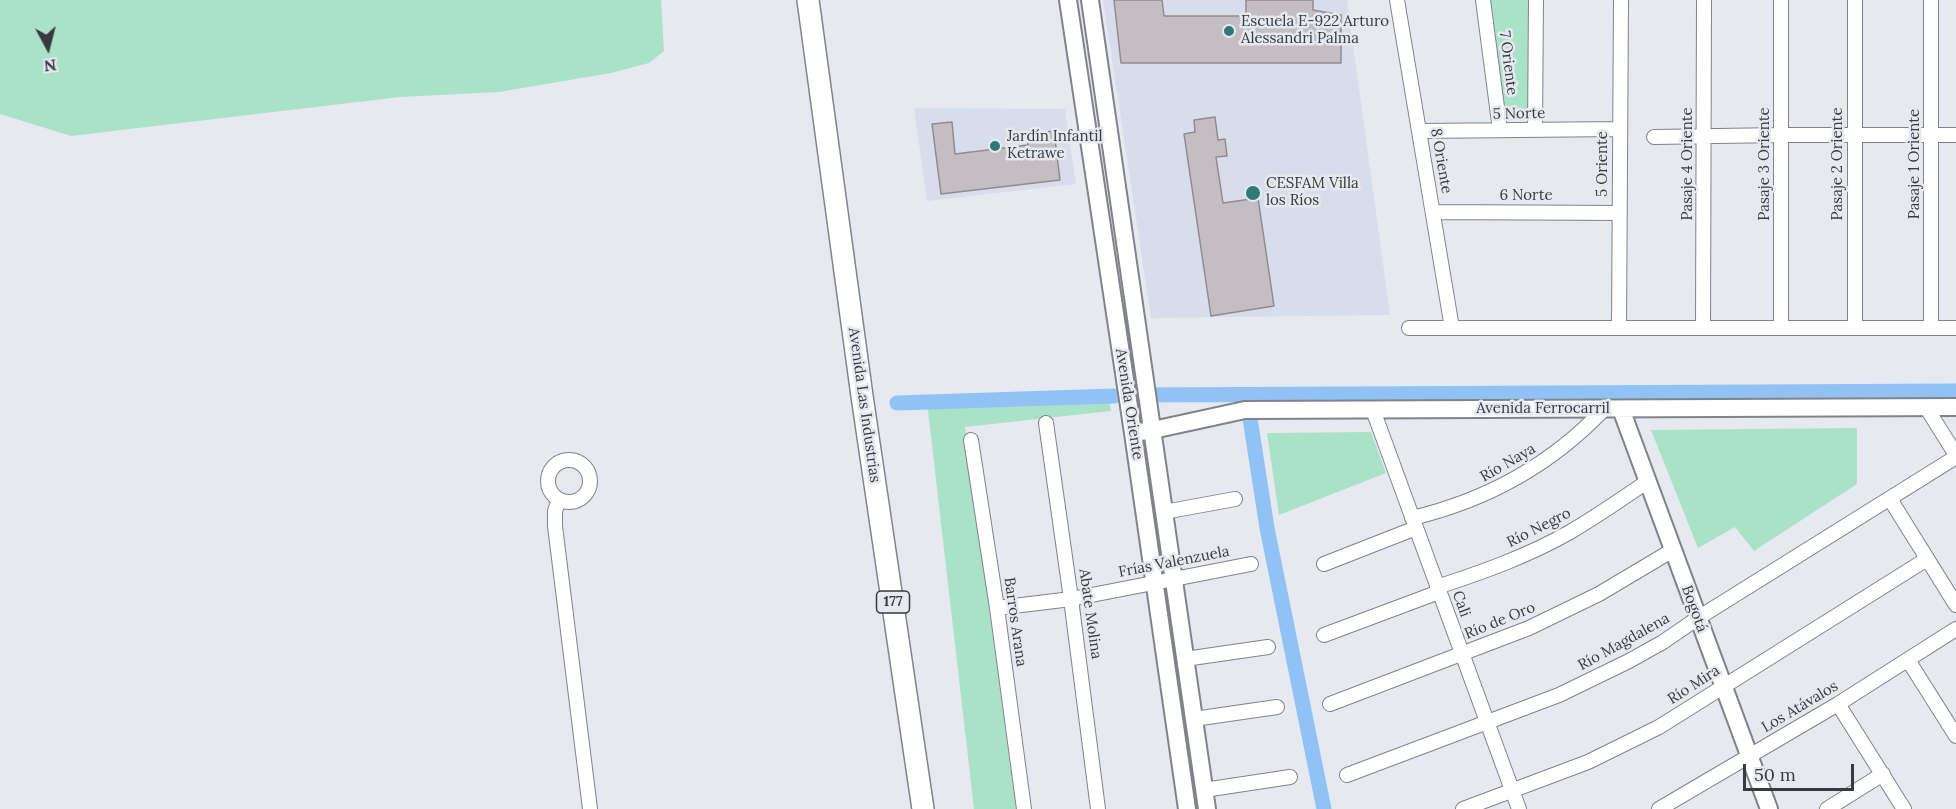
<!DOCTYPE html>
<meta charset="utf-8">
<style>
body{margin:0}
#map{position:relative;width:1956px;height:809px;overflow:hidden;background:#e7e9f1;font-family:Lora,serif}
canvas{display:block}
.north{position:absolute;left:18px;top:18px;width:60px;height:60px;-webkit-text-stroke:4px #e7e9f1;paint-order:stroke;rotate:173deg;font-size:16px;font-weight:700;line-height:24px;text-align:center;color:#393a3d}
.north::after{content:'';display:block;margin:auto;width:21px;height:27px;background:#393a3d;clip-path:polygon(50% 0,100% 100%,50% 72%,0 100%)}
.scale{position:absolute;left:1743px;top:764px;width:111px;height:27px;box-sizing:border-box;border:3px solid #393a3d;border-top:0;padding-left:8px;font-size:18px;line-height:21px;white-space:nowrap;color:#393a3d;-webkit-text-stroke:4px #e7e9f1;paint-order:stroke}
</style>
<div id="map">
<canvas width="1956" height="809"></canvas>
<div class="north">N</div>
<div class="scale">50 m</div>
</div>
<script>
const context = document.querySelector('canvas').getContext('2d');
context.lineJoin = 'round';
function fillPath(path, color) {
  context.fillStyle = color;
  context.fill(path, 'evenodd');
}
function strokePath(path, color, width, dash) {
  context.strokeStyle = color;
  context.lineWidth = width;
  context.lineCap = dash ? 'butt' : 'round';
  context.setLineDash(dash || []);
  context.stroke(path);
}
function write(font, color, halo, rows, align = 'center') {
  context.font = font + ' Lora,serif';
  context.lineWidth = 5;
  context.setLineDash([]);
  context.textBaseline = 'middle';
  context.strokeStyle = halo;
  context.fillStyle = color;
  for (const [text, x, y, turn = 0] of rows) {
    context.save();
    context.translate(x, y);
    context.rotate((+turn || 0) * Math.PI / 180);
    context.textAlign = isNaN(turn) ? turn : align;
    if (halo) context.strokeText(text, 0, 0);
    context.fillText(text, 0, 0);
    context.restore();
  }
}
fillPath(new Path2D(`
 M 1103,0 L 1347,0 L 1390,315 L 1151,318 Z
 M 914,108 L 1065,109 L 1076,184 L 927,201 Z`), '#d8ddeb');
fillPath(new Path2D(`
 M 0,0 L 661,0 L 664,51 L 649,63 L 611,73 L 499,92 L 400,97 L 71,136 L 0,114 Z
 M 1490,0 L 1529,0 L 1529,120 L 1505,120 Z
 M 1109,396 L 1111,411 L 965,427 L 1016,809 L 974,809 L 927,402 Z
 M 1857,428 L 1857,484 L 1754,551 L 1735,527 L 1698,548 L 1651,430 Z
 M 1371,432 L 1386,473 L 1279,515 L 1267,433 Z`), '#aae2c8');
strokePath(new Path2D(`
 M 1141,395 L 1956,391
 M 1247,399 L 1267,528 L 1324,809
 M 897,403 L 1114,396`), '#91c2f5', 15);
const building = new Path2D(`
 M 1114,0 L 1162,0 L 1164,16 L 1246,16 L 1246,0 L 1313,0 L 1313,10 L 1341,15 L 1341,63 L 1121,63 Z
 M 1215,117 L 1218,140 L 1225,139 L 1227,156 L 1216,157 L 1223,203 L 1258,198 L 1274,306 L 1211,316 L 1184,134 L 1195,132 L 1194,120 Z
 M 952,122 L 955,154 L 1028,145 L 1027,134 L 1054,131 L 1060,180 L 941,194 L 932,124 Z`);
fillPath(building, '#c4bec3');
strokePath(building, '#918b8f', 1.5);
const minor = new Path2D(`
 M 1397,0 L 1452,328
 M 1483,0 L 1500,130
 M 1535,130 L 1536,0
 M 1419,131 L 1620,129
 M 1654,137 L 1781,135 L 1956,135
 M 1433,212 L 1620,213
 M 1409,328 L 1956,328
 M 1619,328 L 1621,0
 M 1703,328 L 1704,0
 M 1781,328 L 1781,0
 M 1855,328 L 1855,0
 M 1931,328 L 1931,0
 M 1926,407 L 1956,455
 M 1373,410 L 1519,809
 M 1046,423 L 1071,599 L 1098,809
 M 971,440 L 997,608 L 1024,809
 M548 481a21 21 0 1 1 42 0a21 21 0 1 1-42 0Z
 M 1890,499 L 1956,605
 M 559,500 L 555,511 L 555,526 L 590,809
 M 1164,512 L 1235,499
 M 1412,518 C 1488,500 1551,465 1604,409
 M 1324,564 L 1416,528
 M 1437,587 C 1483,572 1528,556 1570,532 C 1597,516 1622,499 1648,481
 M 997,608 L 1071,599 L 1251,564
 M 1324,635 L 1439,592
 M 1185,659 L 1268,647
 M 1908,660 L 1956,736
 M 1330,704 L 1529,628 L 1599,594 L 1673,550
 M 1838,704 L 1904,809
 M 1194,719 L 1277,707
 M 1347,775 L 1559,695 L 1629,661 L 1663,642 L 1698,618 L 1956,457
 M 1204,790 L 1290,777
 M 1463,809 L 1588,762 L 1659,727 L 1927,559
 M 1659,809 L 1838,704 L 1956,629
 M 1827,809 L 1883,774`);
const tertiary = new Path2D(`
 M 1068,0 L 1133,433 L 1187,809
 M 1090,0 L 1207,809
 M 1621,409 L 1769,809
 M 1133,433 L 1153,430 L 1245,410 L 1956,407`);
const primary = new Path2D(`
 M 808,0 L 862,396 L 923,809`);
strokePath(minor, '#81838a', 16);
strokePath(tertiary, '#81838a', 20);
strokePath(primary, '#81838a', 24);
strokePath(minor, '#fff', 14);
strokePath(tertiary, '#fff', 16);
strokePath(primary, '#fff', 21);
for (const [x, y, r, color] of [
 [1229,31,6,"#317975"],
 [995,146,6,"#317975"],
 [1253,193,8,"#317975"]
]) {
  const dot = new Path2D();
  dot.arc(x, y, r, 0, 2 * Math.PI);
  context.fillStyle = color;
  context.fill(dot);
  strokePath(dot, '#e7e9f1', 2);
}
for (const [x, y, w] of [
 [893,602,33]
]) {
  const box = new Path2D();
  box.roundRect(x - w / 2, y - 11, w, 22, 4.5);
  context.fillStyle = '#e7e9f1';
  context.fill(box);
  strokePath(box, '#393a3d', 1.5);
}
write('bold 14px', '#393a3d', null, [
 ["177",893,602]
]);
write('15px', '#393a3d', '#e7e9f1', [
 ["Escuela E-922 Arturo",1241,22],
 ["Alessandri Palma",1241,39],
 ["Jardín Infantil",1007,137],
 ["Ketrawe",1007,154],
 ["CESFAM Villa",1266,184],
 ["los Ríos",1266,201]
], 'left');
write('15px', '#393a3d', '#e7e9f1', [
 ["7 Oriente",1508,63,83],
 ["5 Norte",1519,114,-1],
 ["8 Oriente",1441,161,80],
 ["5 Oriente",1603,164,-90],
 ["Pasaje 4 Oriente",1688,164,-90],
 ["Pasaje 3 Oriente",1765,164,-90],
 ["Pasaje 2 Oriente",1838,164,-90],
 ["Pasaje 1 Oriente",1915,164,-90],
 ["6 Norte",1526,196],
 ["Avenida Oriente",1129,404,81],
 ["Avenida Las Industrias",864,405,82],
 ["Avenida Ferrocarril",1543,409],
 ["Río Naya",1508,463,-30],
 ["Río Negro",1539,528,-27],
 ["Frías Valenzuela",1174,562,-11],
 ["Cali",1461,604,70],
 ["Bogotá",1694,609,70],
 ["Abate Molina",1090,614,82],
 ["Río de Oro",1500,621,-22],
 ["Barros Arana",1015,622,82],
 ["Río Magdalena",1624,642,-29],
 ["Río Mira",1694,685,-33],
 ["Los Atávalos",1800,707,-31]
]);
</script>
